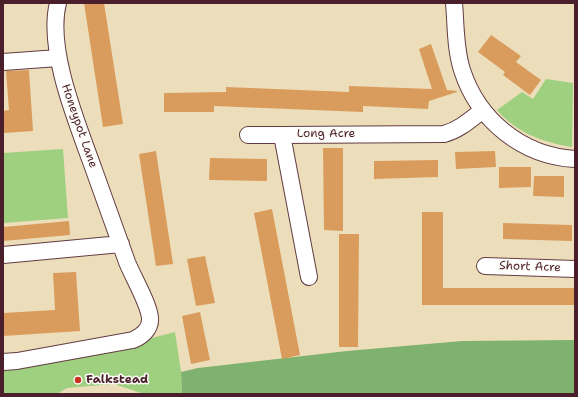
<!DOCTYPE html>
<style>
body{margin:0}
#map{position:relative;width:578px;height:397px;overflow:hidden;background:#eddebb;font-family:"Shantell Sans",sans-serif}
canvas{display:block}
.frame{position:absolute;inset:0;border:4px solid #4a1f2b;pointer-events:none}
</style>
<div id="map">
<canvas width="578" height="397"></canvas>
<div class="frame"></div>
</div>
<script>
const context = document.querySelector('canvas').getContext('2d');
context.lineJoin = 'round';
function fillPath(path, color) {
  context.fillStyle = color;
  context.fill(path, 'evenodd');
}
function strokePath(path, color, width, dash) {
  context.strokeStyle = color;
  context.lineWidth = width;
  context.lineCap = dash ? 'butt' : 'round';
  context.setLineDash(dash || []);
  context.stroke(path);
}
function write(font, color, halo, rows, align = 'center') {
  context.font = font + ' "Shantell Sans",sans-serif';
  context.lineWidth = 3;
  context.setLineDash([]);
  context.textBaseline = 'middle';
  context.strokeStyle = halo;
  context.fillStyle = color;
  for (const [text, x, y, turn = 0] of rows) {
    context.save();
    context.translate(x, y);
    context.rotate((+turn || 0) * Math.PI / 180);
    context.textAlign = isNaN(turn) ? turn : align;
    if (halo) context.strokeText(text, 0, 0);
    context.fillText(text, 0, 0);
    context.restore();
  }
}
fillPath(new Path2D(`
 M 546,79 L 573,83 L 572,147 C 542,142 517,133 497,110 L 522,92 L 533,99 Z
 M 63,149 L 68,218 L 3,223 L 3,153 Z
 M 175,332 L 181,372 L 182,394 L 144,394 L 114,384 L 67,388 L 57,394 L 3,394 L 3,364 L 140,341 Z`), '#9ed080');
fillPath(new Path2D(`
 M 575,340 L 575,394 L 182,394 L 181,372 L 198,368 L 347,351 L 462,341 Z`), '#7eb26e');
fillPath(new Path2D(`
 M 84,3 L 104,3 L 123,124 L 103,127 Z
 M 491,35 L 521,56 L 516,62 L 541,80 L 530,95 L 503,75 L 505,72 L 478,52 Z
 M 431,44 L 447,90 L 457,91 L 457,92 L 429,101 L 428,109 L 363,106 L 363,112 L 214,106 L 214,112 L 164,112 L 164,93 L 226,92 L 226,87 L 349,92 L 349,86 L 432,89 L 419,49 Z
 M 29,70 L 33,131 L 3,133 L 3,111 L 9,110 L 6,71 Z
 M 323,148 L 343,148 L 343,231 L 324,230 Z
 M 156,151 L 173,264 L 156,266 L 139,154 Z
 M 495,151 L 496,167 L 456,169 L 455,152 Z
 M 210,158 L 267,159 L 267,181 L 209,180 Z
 M 438,160 L 438,177 L 374,179 L 374,161 Z
 M 499,167 L 531,167 L 531,187 L 499,188 Z
 M 534,176 L 564,176 L 564,197 L 533,196 Z
 M 272,209 L 300,355 L 282,359 L 254,213 Z
 M 422,212 L 443,212 L 443,288 L 575,288 L 575,305 L 422,305 Z
 M 69,221 L 70,235 L 3,241 L 3,227 Z
 M 503,223 L 572,225 L 572,241 L 503,239 Z
 M 339,234 L 359,234 L 358,347 L 339,347 Z
 M 205,256 L 215,303 L 196,306 L 187,259 Z
 M 76,272 L 80,331 L 3,336 L 3,313 L 55,310 L 53,273 Z
 M 200,312 L 210,360 L 191,364 L 182,316 Z`), '#da9c5c');
const minor = new Path2D(`
 M 454,3 C 456,25 455,48 462,70 C 478,120 522,156 575,159
 M 3,62 L 58,58
 M 248,135 L 282,135
 M 3,255 L 121,244
 M 485,266 L 575,269
 M 309,277 L 282,135 L 444,134 C 459,130 470,120 483,110
 M 3,362 L 17,361 L 133,340 C 142,336 151,329 150,318 C 149,304 133,277 127,262 C 116,232 105,201 94,170 C 78,125 46,50 58,3`);
strokePath(minor, '#623c41', 18);
strokePath(minor, '#fff', 16);
for (const [x, y, r, color] of [
 [78,380,4,"#c8321e"]
]) {
  const dot = new Path2D();
  dot.arc(x, y, r, 0, 2 * Math.PI);
  context.fillStyle = color;
  context.fill(dot);
  strokePath(dot, '#fdfcf7', 1.5);
}
write('12px', '#4a1f2b', '#fdfcf7', [
 ["Honeypot Lane",79,126,71],
 ["Long Acre",326,134],
 ["Short Acre",530,267,2]
]);
write('bold 12px', '#4a1f2b', '#fdfcf7', [
 ["Falkstead",86,380]
], 'left');
</script>
